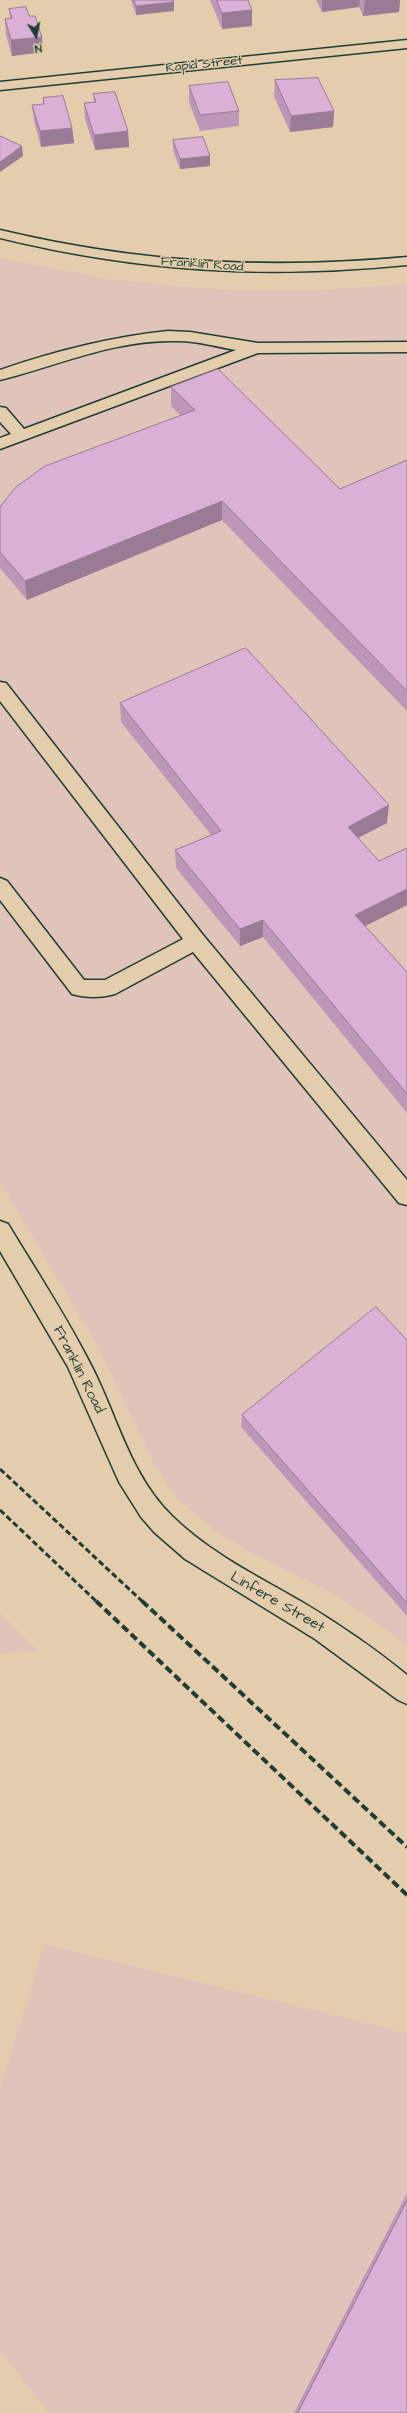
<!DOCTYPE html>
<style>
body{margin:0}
#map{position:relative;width:407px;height:2413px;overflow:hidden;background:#e3cdac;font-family:"Architects Daughter",sans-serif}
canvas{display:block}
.north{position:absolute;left:16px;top:16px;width:40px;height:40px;-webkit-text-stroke:3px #e3cdac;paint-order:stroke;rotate:170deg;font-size:11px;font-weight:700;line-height:16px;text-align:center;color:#1f3d34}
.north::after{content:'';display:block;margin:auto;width:14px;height:18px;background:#1f3d34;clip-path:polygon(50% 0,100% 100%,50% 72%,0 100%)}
</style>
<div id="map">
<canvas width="407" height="2413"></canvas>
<div class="north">N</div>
</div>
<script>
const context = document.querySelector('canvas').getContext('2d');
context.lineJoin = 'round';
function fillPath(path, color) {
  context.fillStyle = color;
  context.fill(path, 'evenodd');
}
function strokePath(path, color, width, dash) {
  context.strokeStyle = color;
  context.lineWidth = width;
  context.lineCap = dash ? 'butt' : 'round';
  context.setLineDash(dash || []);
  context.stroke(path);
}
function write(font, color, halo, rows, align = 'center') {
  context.font = font + ' "Architects Daughter",sans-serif';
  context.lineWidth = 3;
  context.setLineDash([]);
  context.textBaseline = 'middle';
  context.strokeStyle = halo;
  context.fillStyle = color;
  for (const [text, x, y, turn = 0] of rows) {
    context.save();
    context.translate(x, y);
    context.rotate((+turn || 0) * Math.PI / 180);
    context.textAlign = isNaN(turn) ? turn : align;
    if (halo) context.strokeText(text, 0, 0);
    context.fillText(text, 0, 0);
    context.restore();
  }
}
fillPath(new Path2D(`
 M 0,258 L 110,279 L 185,287 L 241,290 L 320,290 L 407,284 L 407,1645 L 335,1594 L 253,1554 L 217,1532 L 177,1499 L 154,1464 L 97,1345 L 0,1182 Z
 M 0,1613 L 38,1651 L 0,1653 Z
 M 44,1944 L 407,2033 L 407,2413 L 49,2413 L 0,2351 L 0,2088 Z`), '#e1c4b9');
const service = new Path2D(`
 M 168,331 L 190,332 L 258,343 L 407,342 L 407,352 L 258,353 L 0,449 L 0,438 L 11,434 L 0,422 L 0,407 L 6,408 L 24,429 L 236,350 C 217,347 198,341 178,341 C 116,339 59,365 0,380 L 0,370 C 55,351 110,337 168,331 Z
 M 0,682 L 6,683 L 203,935 L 407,1180 L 407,1205 L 399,1203 L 193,952 L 115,994 C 102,998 85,998 72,994 L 0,900 L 0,878 L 7,881 L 84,980 L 105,980 L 183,939 L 0,701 Z`);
const minor = new Path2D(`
 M 407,40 L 407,48 L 0,90 L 0,82 Z
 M 0,230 C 139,263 265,270 407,257 L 407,265 C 265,279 139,272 0,238 Z
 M 0,1221 L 8,1224 C 37,1272 68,1319 93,1369 C 118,1419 131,1476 172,1516 C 210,1553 257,1576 302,1602 C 339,1624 374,1648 407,1675 L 407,1704 L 398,1700 L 315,1639 L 185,1559 L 154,1532 L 141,1517 L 119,1482 L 68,1367 L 0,1251 Z`);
strokePath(service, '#1f3d34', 3);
strokePath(minor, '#1f3d34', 3);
fillPath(service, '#e3cdac');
fillPath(minor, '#e3cdac');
strokePath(new Path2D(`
 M 0,1469 L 143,1602
 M 0,1510 L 97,1602`), '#1f3d34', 3, [6, 3]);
strokePath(new Path2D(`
 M 96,1601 L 407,1895
 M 142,1601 L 407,1847`), '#1f3d34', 4, [8, 4]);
fillPath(new Path2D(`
 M 131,0 L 173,0 L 174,11 L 136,15 Z
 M 210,0 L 248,0 L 252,26 L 222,29 Z
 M 316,0 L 400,0 L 399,12 L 363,16 L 359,7 L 322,12 Z
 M 9,9 L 29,16 L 43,52 L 12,56 L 6,35 L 5,19 L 10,18 Z
 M 275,80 L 334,111 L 333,127 L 290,132 L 274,96 Z
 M 189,86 L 239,111 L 239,126 L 200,131 L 189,102 Z
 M 93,94 L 128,131 L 129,147 L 95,150 L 85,119 L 84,103 L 94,102 Z
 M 43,98 L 72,128 L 74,143 L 41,147 L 34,121 L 32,105 L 43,104 Z
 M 173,140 L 210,156 L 210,166 L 180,169 L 173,150 Z
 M 171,387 L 340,489 L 407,460 L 407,711 L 222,520 L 27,600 L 0,568 L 0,507 L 181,416 L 171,406 Z
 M 120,703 L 387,823 L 358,838 L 379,861 L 407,905 L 365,926 L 407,972 L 407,1113 L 263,937 L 240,946 L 176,868 L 175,850 L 211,835 L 121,722 Z
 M 407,1340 L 407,1616 L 241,1427 L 242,1415 Z
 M 407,2193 L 407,2413 L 294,2413 Z`), '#bc97b8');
fillPath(new Path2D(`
 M 322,0 L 360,0 L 359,7 L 322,12 Z
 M 365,0 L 400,0 L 399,12 L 363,16 Z
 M 174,2 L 174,11 L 136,15 L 136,6 Z
 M 252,10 L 252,26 L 222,29 L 222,13 Z
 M 42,37 L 43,52 L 12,56 L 11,40 Z
 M 334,111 L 333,127 L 290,132 L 291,116 Z
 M 72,128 L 74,143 L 41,147 L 40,131 Z
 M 128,131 L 129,147 L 95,150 L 94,135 Z
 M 22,146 L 23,156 L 0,172 L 0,162 Z
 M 210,156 L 210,166 L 180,169 L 180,159 Z
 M 222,501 L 222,520 L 27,600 L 25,581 Z
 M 389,805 L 387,823 L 346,844 L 348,827 Z
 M 407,889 L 407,905 L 353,932 L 355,915 Z
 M 263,920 L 263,937 L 240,946 L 240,929 Z`), '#997b96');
const building = new Path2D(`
 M 134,0 L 173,0 L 174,2 L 136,6 Z
 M 217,0 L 248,0 L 252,10 L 222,13 Z
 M 26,7 L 29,16 L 35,16 L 42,37 L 11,40 L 5,19 L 12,18 L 9,9 Z
 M 318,78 L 334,111 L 291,116 L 275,80 Z
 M 228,82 L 239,111 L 200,115 L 189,86 Z
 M 115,92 L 128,131 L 94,135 L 84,103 L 96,102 L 93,94 Z
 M 63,96 L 72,128 L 40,131 L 32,105 L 44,104 L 43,98 Z
 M 0,136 L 22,146 L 0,162 Z
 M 203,137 L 210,156 L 180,159 L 173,140 Z
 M 218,369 L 340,489 L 407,460 L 407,691 L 222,501 L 25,581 L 0,552 L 0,507 L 16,487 L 45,466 L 195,410 L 171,387 Z
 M 246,648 L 389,805 L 348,827 L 379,861 L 407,848 L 407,889 L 355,915 L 407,972 L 407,1094 L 263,920 L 240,929 L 175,850 L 221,831 L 120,703 Z
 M 376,1307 L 407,1340 L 407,1603 L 242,1415 Z
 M 407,2201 L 407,2413 L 298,2413 Z`);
fillPath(building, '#dbb0d6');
strokePath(building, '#997b96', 1);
write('13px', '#1f3d34', '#e3cdac', [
 ["Rapid Street",204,65,-6],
 ["Franklin Road",202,265,4]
]);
write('15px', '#1f3d34', '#e3cdac', [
 ["Franklin Road",78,1370,63],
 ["Linfere Street",277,1603,30]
]);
</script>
